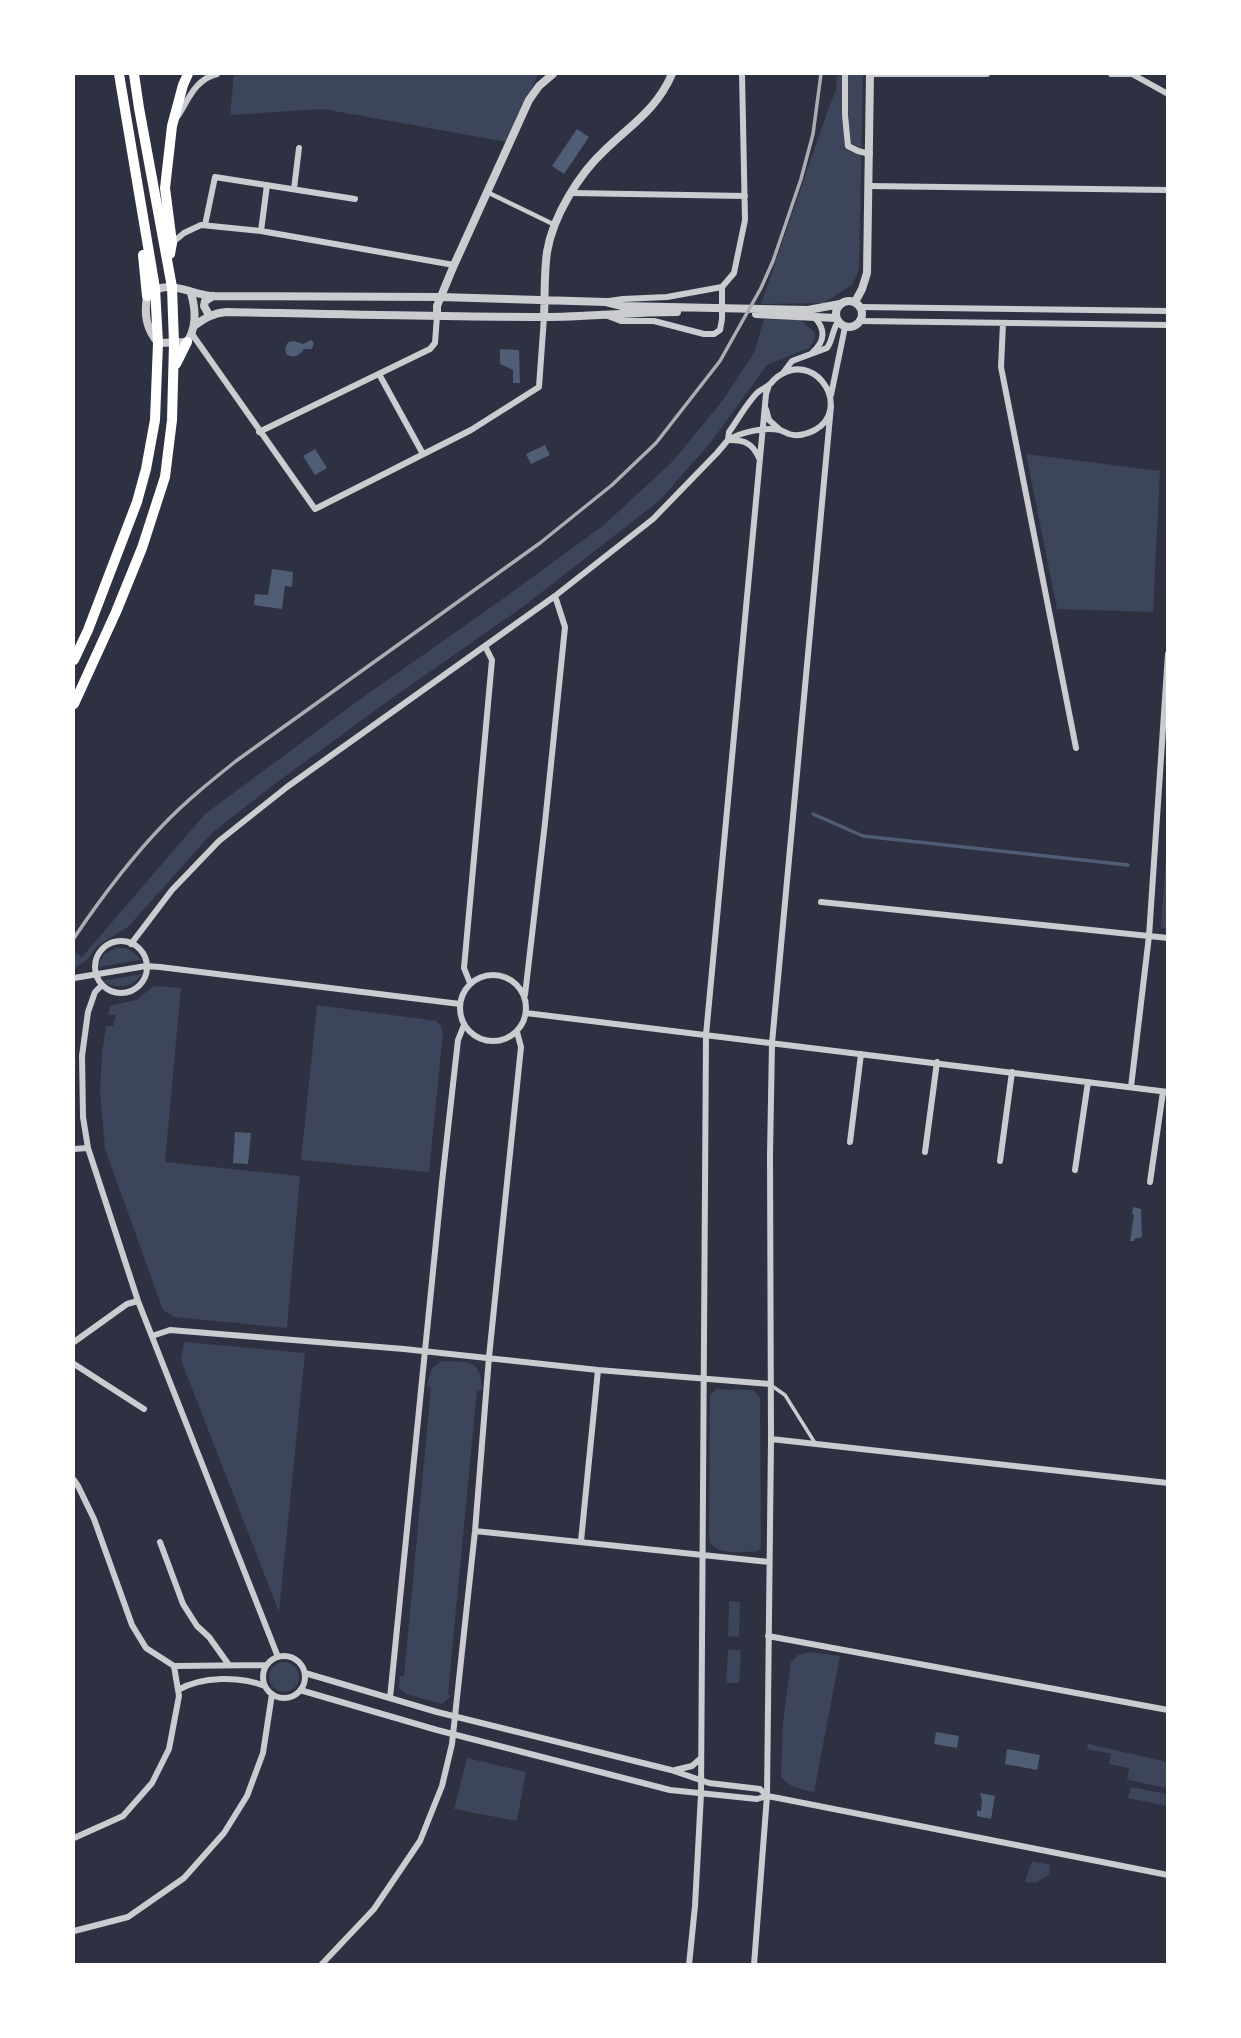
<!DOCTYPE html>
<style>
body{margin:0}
#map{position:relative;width:1241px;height:2038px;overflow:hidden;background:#2d3142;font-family:Lato,sans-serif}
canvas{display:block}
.frame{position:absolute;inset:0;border:75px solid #fff;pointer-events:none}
</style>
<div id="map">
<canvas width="1241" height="2038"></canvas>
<div class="frame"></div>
</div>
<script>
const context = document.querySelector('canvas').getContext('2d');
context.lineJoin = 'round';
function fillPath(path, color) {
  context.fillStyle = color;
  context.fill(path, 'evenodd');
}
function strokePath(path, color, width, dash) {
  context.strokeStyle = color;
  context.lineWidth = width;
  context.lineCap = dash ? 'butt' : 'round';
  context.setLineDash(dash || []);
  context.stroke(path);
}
fillPath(new Path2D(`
 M 234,74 L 538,74 L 507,142 L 323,109 L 230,115 Z
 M 837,74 L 863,74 L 859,269 L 852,285 L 824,303 L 761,304 L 829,107 L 836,90 Z
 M 764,319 L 801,320 L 815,333 L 815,339 L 809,348 L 767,365 L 711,442 L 659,501 L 524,606 L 388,701 L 272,786 L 212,833 L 128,927 L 97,946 L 88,959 L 74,969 L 74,957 L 76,953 L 82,957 L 205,814 L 359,700 L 504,598 L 604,525 L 673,461 L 723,400 L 754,353 Z
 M 1026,454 L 1160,471 L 1153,612 L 1057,609 Z
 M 1167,840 L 1167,928 L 1161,928 Z
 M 116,948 C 128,947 134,951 141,960 L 97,967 L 104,954 Z
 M 142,974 C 132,989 116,989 101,981 Z
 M 154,986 L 181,988 L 165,1162 L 300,1176 L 287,1328 L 174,1317 L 163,1310 L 105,1149 L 100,1091 L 102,1053 L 106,1026 L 113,1026 L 116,1015 L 108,1015 L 110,1006 L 136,1000 Z
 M 317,1005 L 436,1021 L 441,1026 L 443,1032 L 429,1172 L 301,1160 Z
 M 184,1342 L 305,1353 L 279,1612 L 181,1360 Z
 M 442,1361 C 468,1362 481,1358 482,1390 L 477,1390 L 448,1694 L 451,1696 L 442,1704 L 406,1694 L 399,1688 L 400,1676 L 404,1676 L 431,1387 L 427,1385 L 432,1368 Z
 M 716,1389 L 753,1390 L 760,1398 L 761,1544 L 760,1549 L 755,1552 C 741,1551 716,1556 709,1541 L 710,1395 Z
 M 729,1601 L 740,1602 L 739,1637 L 728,1636 Z
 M 728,1650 L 741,1650 L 739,1683 L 726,1683 Z
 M 810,1652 L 840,1656 L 814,1792 C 800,1789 790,1788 781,1777 L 783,1722 L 791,1662 L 798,1655 Z
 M269 1677a15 15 0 1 1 30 0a15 15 0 1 1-30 0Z
 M 1088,1744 L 1167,1762 L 1167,1788 L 1127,1780 L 1129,1768 L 1109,1764 L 1111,1754 L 1087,1749 Z
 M 467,1758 L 526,1772 L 517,1821 L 454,1809 Z
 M 1131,1787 L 1167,1794 L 1167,1806 L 1128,1798 Z
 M 1032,1861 L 1050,1865 L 1049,1875 L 1035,1883 L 1025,1882 Z`), '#3c4559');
fillPath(new Path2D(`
 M 577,129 L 589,137 L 564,174 L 552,166 Z
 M 311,340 L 314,343 L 312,349 L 304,349 C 299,356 295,358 287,355 L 285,349 L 288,342 L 294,341 L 303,344 Z
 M 500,349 L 519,350 L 520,383 L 513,383 L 513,370 L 500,364 Z
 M 545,445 L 550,455 L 531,464 L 526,454 Z
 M 315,449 L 327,468 L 315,475 L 303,456 Z
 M 272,569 L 293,572 L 292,587 L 285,586 L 282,609 L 254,605 L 255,594 L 268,595 Z
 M 235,1132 L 251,1133 L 248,1164 L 233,1163 Z
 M 1133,1207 L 1141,1209 L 1142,1237 L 1134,1239 L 1134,1241 L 1130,1241 L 1134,1215 L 1132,1214 Z
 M 936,1732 L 959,1736 L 957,1748 L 934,1744 Z
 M 1007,1749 L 1040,1755 L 1037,1770 L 1005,1764 Z
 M 980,1793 L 995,1796 L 991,1819 L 977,1816 L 977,1810 L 981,1811 L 982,1801 Z`), '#4f5d75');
strokePath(new Path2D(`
 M 813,814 L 863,836 L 1128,865`), '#4f5d75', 3.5);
strokePath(new Path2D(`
 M 772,1386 L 785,1395 L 815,1443`), '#caccd0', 3.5);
strokePath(new Path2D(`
 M 487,192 L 555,225`), '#caccd0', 4.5);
strokePath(new Path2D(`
 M 845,74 L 845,115 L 848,146 L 858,151 L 870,154
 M 870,74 L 987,74
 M 1111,74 L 1133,74
 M 1132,74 L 1168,94
 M 178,116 C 189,98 196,79 217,74
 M 869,186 L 1168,190
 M 294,189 L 299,148
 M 572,193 L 745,196
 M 205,225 L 215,177 L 355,199
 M 261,231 L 267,185
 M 172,243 L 184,233 L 201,225 L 261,231 L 454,265
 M 722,287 L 734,273 L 745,220 L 742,74
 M 609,301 L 623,299 L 667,297 L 722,287
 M 860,307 L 1168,311
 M 608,316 L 621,321 L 654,321 L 704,334 L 714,334 L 720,330 L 722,319 L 722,287
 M 860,321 L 1168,325
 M 1003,323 L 1001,367 L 1076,748
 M 192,334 L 315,509 L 471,430 L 539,387 L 544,317
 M 813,352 C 825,341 826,329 814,317
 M 783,373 L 792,361 L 827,348 C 833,340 832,330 838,322
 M 379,374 L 423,454
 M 831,395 L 845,327
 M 766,409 L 769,420 L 780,430
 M 259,432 L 430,349 L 435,343 L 437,316
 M 730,440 C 745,440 753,444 759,458
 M 821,902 L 1168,938
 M95 967a26 26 0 1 1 52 0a26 26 0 1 1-52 0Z
 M 131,944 L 172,890 L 219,841 L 287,787 L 555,596 L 653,519 L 717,453 L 728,440 L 729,432 C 738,420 746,404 757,393 C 761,389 766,388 770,384 C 774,380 777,376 782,374 C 819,353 851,410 815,430 C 807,434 798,437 789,434 C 789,434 780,430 780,430 C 763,427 742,432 728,440
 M460 1008a33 33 0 1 1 66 0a33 33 0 1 1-66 0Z
 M 74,978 L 146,966 L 160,967 L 460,1004
 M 470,983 L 464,968 L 492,660 L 485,646
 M 102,985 L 95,992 L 88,1012 L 82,1056 L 83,1117 L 88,1148 L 138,1301 L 278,1657
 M 525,995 L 545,823 L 565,627 L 555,596
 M 526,1013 L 1168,1092
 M 1131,1087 L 1149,936 L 1168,654
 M 850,1142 L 861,1054
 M 74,1149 L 88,1148
 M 925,1152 L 937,1062
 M 1000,1161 L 1012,1072
 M 1075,1170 L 1088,1082
 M 1150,1182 L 1163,1092
 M 152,1336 L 170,1330 L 404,1349 L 598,1370 L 770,1384
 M 74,1342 L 127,1304 L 138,1301
 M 74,1364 L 144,1409
 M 771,1439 L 1168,1483
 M 74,1480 L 78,1486 L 94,1519 L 132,1625 L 146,1648 L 174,1666 L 179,1696 L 169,1749 L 152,1783 L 123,1816 L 74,1838
 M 475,1531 L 769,1562
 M 581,1541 L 598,1370
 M 160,1542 L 183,1604 L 197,1626 L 209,1637 L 229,1665
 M 768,1636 L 1168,1710
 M263 1677a21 21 0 1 1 42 0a21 21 0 1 1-42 0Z
 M 174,1666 L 266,1665
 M 305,1673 L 437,1712 L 671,1770 L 709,1783 L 760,1789 L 767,1796
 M 178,1690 C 202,1676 240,1676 265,1686
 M 300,1690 L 437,1730 L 670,1790 L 757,1799 L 767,1796 L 778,1798 L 1168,1875
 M 390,1698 L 442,1182 L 458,1040 L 464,1025
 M 675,1770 L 692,1766 L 701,1758
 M 74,1931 L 128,1917 L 184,1878 L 224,1833 L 247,1796 L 263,1753 L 272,1694
 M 321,1965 L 374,1909 L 420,1841 L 442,1786 L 452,1744 L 475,1531 L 489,1357 L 521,1047 L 517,1032
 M 689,1965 L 695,1906 L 701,1794 L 706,1035 L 766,394 L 769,385
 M 754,1965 L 767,1796 L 771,1439 L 770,1155 L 772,1043 L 831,406`), '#caccd0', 6);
strokePath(new Path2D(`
 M 191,293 C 196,310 197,327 187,342 L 158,343 C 146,328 144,315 147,296 C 168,276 189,295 213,296 L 441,297 L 606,302 L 622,306 L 808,310 L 840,304
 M836 314a13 13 0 1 1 26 0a13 13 0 1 1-26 0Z
 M 855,302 L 862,289 L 867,273 L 870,74
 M 756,314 L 836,318
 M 209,315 L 204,306 L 205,301 L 213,296
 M 437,316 L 437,306 L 454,265 L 529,100 L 539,86 L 553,74
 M 544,317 C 545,295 544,273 547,252 C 553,216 579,174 605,150 C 632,124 657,109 672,74
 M 194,326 C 205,318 213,313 227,312 C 332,314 438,317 543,317 C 588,317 632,312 677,312`), '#caccd0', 8);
strokePath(new Path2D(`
 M 170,254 L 172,243 L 165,188 L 172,126 L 183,85 L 188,74
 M 143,255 L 147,296
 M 176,364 L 187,342
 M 74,660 L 88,630 L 137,502 L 146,469 L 155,420 L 158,343 L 155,288 L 119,74
 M 74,704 L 116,612 L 142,548 L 165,477 L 172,420 L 174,344 L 172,287 L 139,108 L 134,74`), '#fff', 10);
strokePath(new Path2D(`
 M 74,938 C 101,898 130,859 164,824 C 186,801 211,781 236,761 L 540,543 L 612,485 L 656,443 L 720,361 L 761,288 L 773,261 L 801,179 L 813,134 L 821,74`), '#abadb3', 3.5);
</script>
